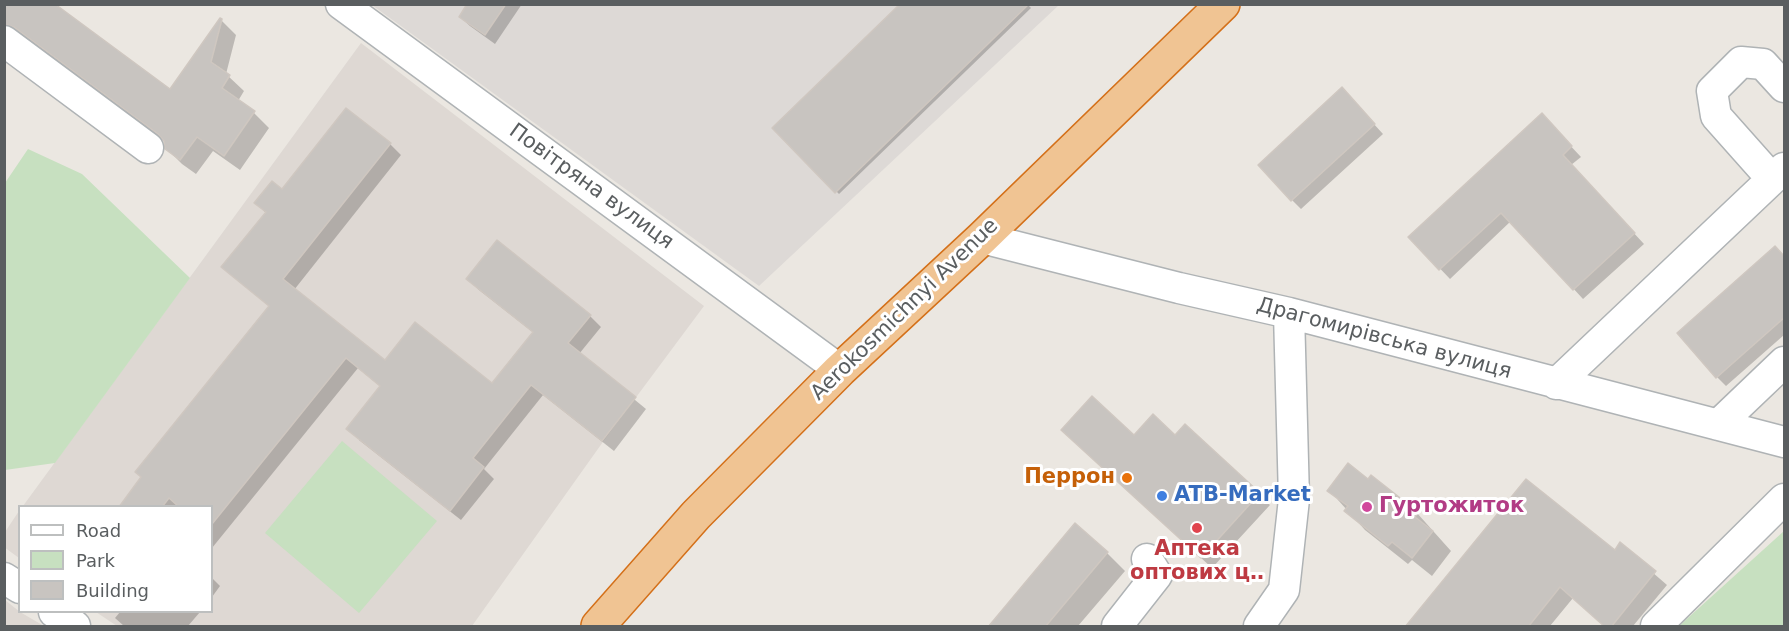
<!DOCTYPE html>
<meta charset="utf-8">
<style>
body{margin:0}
#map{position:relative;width:1789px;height:631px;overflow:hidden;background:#ebe7e1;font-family:"DejaVu Sans",sans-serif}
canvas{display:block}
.frame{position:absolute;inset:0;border:6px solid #5a5e60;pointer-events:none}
.legend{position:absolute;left:18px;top:505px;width:195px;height:108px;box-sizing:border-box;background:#fff;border:2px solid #bdbfbf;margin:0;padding:8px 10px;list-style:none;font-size:18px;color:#5a5e60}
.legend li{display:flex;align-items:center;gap:12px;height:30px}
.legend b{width:30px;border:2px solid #bdbfbf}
</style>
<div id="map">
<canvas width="1789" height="631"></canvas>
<div class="frame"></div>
<ul class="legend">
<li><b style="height:8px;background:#fff"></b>Road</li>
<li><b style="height:16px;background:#c7e0c0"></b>Park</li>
<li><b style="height:16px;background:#c8c4c0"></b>Building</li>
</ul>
</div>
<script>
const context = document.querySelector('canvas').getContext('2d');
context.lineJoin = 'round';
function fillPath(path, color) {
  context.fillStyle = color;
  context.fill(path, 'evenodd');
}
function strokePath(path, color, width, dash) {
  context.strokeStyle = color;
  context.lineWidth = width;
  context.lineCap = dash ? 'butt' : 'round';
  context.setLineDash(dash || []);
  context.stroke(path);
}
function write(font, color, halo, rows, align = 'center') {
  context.font = font + ' "DejaVu Sans",sans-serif';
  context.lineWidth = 6;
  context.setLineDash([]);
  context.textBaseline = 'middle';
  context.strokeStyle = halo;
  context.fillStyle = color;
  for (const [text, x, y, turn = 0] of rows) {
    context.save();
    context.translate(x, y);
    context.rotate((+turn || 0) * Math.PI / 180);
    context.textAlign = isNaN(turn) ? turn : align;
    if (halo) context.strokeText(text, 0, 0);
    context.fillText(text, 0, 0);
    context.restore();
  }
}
fillPath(new Path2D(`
 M 372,5 L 1059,5 L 759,286 Z`), '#ddd9d6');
fillPath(new Path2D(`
 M 361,43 L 704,306 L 605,439 L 472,626 L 117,626 L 96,612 L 212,612 L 212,506 L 23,506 Z
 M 19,511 L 19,558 L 4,547 L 5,532 Z
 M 5,600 L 20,612 L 44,626 L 5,626 Z`), '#ded8d3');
fillPath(new Path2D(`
 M 28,149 L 82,174 L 190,278 L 55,463 L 5,470 L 5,183 Z
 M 342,441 L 437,521 L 359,613 L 265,533 Z
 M 1784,531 L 1784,626 L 1679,626 Z`), '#c7e0c0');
fillPath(new Path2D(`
 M 4,4 L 171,91 L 221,20 L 236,35 L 226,74 L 244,91 L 238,101 L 254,113 L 269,128 L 240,170 L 213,151 L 196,174 L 182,164 L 166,148 L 165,142 L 31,42 L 4,35 Z
 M 469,4 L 522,4 L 495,44 L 470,26 L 460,17 Z
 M 1027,4 L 1031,8 L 839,194 L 774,128 Z
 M 1351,99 L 1383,134 L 1301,209 L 1292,200 Z
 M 1551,125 L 1581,157 L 1571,165 L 1644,244 L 1583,299 L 1511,221 L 1450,279 L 1410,237 Z
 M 390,144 L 401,155 L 294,290 L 385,362 L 493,386 L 534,333 L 479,290 L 468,279 L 590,316 L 601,327 L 579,354 L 646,409 L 614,451 L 543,395 L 484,469 L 494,479 L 461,520 L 359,440 L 381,387 L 358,368 L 212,548 L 212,506 L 121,506 L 270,307 L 223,267 L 266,213 L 256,203 Z
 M 1784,257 L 1784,335 L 1726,386 L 1717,377 Z
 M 1185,426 L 1270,505 L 1212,568 L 1074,441 L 1175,437 Z
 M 1372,477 L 1417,513 L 1451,551 L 1432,576 L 1412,560 L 1408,564 L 1365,530 L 1329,490 L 1368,481 Z
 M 1621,545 L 1667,585 L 1633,626 L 1606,626 L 1573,598 L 1550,626 L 1407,626 L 1616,552 Z
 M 1107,553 L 1125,571 L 1078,626 L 990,626 Z
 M 212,578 L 220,586 L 212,597 Z
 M 120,612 L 200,612 L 188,626 L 124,626 L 115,618 Z`), '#0003');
const building = new Path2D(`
 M 4,4 L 55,4 L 170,89 L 220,18 L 222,19 L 211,62 L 230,75 L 222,88 L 255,111 L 224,156 L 197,137 L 180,160 L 165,149 L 164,141 L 158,134 L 14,27 L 4,24 Z
 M 467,4 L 506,4 L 485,35 L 459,17 Z
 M 900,4 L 1029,4 L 835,193 L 772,128 Z
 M 1342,87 L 1375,124 L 1291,201 L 1258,165 Z
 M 346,108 L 391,143 L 283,279 L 385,360 L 415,322 L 492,383 L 533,332 L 466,279 L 497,240 L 591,315 L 568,343 L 636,397 L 602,441 L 531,385 L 473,458 L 484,467 L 450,511 L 346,429 L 380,386 L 346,358 L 212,524 L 212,507 L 179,507 L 169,498 L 162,507 L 119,507 L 141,477 L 135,472 L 269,306 L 221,267 L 266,212 L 254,203 L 272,181 L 282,189 Z
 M 1542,113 L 1572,146 L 1563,155 L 1635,233 L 1573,290 L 1501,213 L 1439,270 L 1408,237 Z
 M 1775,246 L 1785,257 L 1785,317 L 1716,378 L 1677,333 Z
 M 1092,396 L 1134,435 L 1153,414 L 1175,435 L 1185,424 L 1260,493 L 1201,558 L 1061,430 Z
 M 1348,463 L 1368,479 L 1371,475 L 1418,512 L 1415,517 L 1433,531 L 1412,558 L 1392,542 L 1388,546 L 1344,511 L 1348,506 L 1327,491 Z
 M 1526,479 L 1615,550 L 1620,542 L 1656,571 L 1611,627 L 1605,627 L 1560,587 L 1528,627 L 1405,627 Z
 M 1075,523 L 1108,552 L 1045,627 L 988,627 Z`);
fillPath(building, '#c8c4c0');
strokePath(building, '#cfc7c0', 1.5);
const minor = new Path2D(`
 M 341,4 L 840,370
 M 4,41 L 148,148
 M 1772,179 L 1716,116 L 1712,91 L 1741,62 L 1763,64 L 1784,87
 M 982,238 L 1179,288 L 1289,313 L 1784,442
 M 1556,384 L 1784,168
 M 1718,425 L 1784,362
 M 4,578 L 20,588
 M 54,612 L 75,626
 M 1117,626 L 1157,575 L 1147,559
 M 1259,626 L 1284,590 L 1294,499 L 1289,313
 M 1656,626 L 1784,499`);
const highway = new Path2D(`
 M 598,626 L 696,515 L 840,370 L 982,238 L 1223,4`);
strokePath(minor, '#afb3b5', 33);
strokePath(highway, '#d47019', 36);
strokePath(minor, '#fff', 30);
strokePath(highway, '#f0c493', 33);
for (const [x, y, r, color] of [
 [1127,478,6,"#e8710a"],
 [1162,496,6,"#3f7fe0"],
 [1367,507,6,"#d1479c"],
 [1197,528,6,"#e0444e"]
]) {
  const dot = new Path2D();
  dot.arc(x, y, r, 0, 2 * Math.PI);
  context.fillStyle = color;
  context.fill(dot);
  strokePath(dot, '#fff', 2);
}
write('21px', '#5a5e60', '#fff', [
 ["Повітряна вулиця",591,187,36],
 ["Aerokosmichnyi Avenue",905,310,-44],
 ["Драгомирівська вулиця",1384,339,15]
]);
write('bold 21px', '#c56008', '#fff', [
 ["Перрон",1115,478]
], 'right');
write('bold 21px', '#366cbe', '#fff', [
 ["ATB-Market",1174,496]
], 'left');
write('bold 21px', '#b23c85', '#fff', [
 ["Гуртожиток",1379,507]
], 'left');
write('bold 21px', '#be3a42', '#fff', [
 ["Аптека",1197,550],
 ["оптових ц‥",1197,574]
]);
</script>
